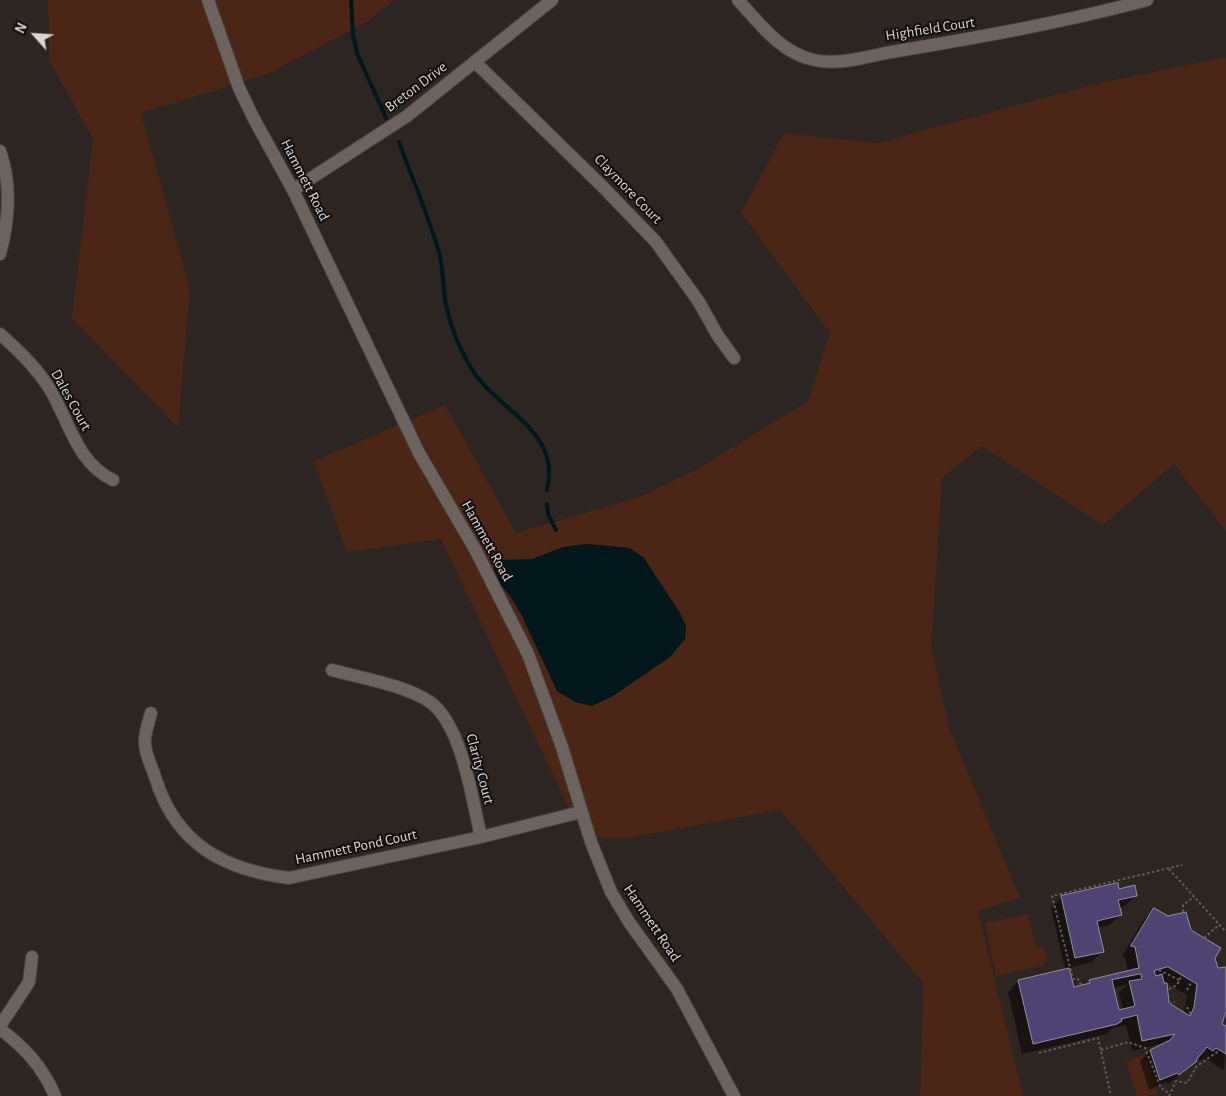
<!DOCTYPE html>
<style>
body{margin:0}
#map{position:relative;width:1226px;height:1096px;overflow:hidden;background:#2d2522;font-family:"Alegreya Sans",sans-serif}
canvas{display:block}
.north{position:absolute;left:10px;top:10px;width:50px;height:50px;-webkit-text-stroke:4px #130f0e;paint-order:stroke;rotate:296deg;font-size:14px;font-weight:700;line-height:20px;text-align:center;color:#dbd6d3}
.north::after{content:'';display:block;margin:auto;width:18px;height:22px;background:#dbd6d3;clip-path:polygon(50% 0,100% 100%,50% 72%,0 100%)}
</style>
<div id="map">
<canvas width="1226" height="1096"></canvas>
<div class="north">N</div>
</div>
<script>
const context = document.querySelector('canvas').getContext('2d');
context.lineJoin = 'round';
function fillPath(path, color) {
  context.fillStyle = color;
  context.fill(path, 'evenodd');
}
function strokePath(path, color, width, dash) {
  context.strokeStyle = color;
  context.lineWidth = width;
  context.lineCap = dash ? 'butt' : 'round';
  context.setLineDash(dash || []);
  context.stroke(path);
}
function write(font, color, halo, rows, align = 'center') {
  context.font = font + ' "Alegreya Sans",sans-serif';
  context.lineWidth = 4;
  context.setLineDash([]);
  context.textBaseline = 'middle';
  context.strokeStyle = halo;
  context.fillStyle = color;
  for (const [text, x, y, turn = 0] of rows) {
    context.save();
    context.translate(x, y);
    context.rotate((+turn || 0) * Math.PI / 180);
    context.textAlign = isNaN(turn) ? turn : align;
    if (halo) context.strokeText(text, 0, 0);
    context.fillText(text, 0, 0);
    context.restore();
  }
}
fillPath(new Path2D(`
 M 48,0 L 394,0 L 368,21 L 268,74 L 141,113 L 190,290 L 178,427 L 72,318 L 93,139 L 49,60 Z
 M 1226,57 L 1226,531 L 1174,464 L 1103,525 L 981,446 L 942,478 L 931,648 L 950,730 L 1020,898 L 978,911 L 1023,1096 L 920,1096 L 923,983 L 780,810 L 627,838 L 583,838 L 441,539 L 347,552 L 314,461 L 445,405 L 516,533 L 639,497 L 696,470 L 808,401 L 830,333 L 741,213 L 784,133 L 877,143 L 1095,84 Z
 M 1028,914 L 1036,948 L 1044,946 L 1047,960 L 1042,966 L 996,976 L 985,923 Z
 M 1145,1054 L 1158,1095 L 1137,1096 L 1126,1061 Z`), '#4b2616');
fillPath(new Path2D(`
 M 587,544 L 630,548 L 644,558 L 680,613 L 686,626 L 685,639 L 670,657 L 613,696 L 592,706 L 575,702 L 557,691 L 521,614 L 510,596 L 495,578 L 494,568 L 500,560 L 532,559 L 563,547 Z`), '#01171c');
fillPath(new Path2D(`
 M 1118,890 L 1136,895 L 1125,906 L 1119,908 L 1120,915 L 1110,925 L 1097,928 L 1102,951 L 1092,962 L 1068,968 L 1073,989 L 1085,986 L 1090,981 L 1128,972 L 1125,958 L 1122,956 L 1144,920 L 1154,910 L 1190,931 L 1214,958 L 1218,970 L 1226,969 L 1226,1010 L 1220,1024 L 1226,1033 L 1224,1070 L 1205,1058 L 1202,1061 L 1196,1057 L 1184,1072 L 1168,1084 L 1166,1082 L 1149,1090 L 1140,1061 L 1150,1051 L 1161,1044 L 1132,1051 L 1126,1025 L 1113,1028 L 1106,1034 L 1022,1054 L 1008,992 L 1019,981 L 1065,969 L 1051,908 L 1062,897 ZM 1162,980 L 1187,995 L 1184,1014 L 1168,1004 ZM 1128,984 L 1119,993 L 1123,1010 L 1118,1011 L 1113,988 Z`), '#0007');
strokePath(new Path2D(`
 M 351,0 L 353,35 L 357,53 L 386,118
 M 399,142 C 412,178 428,215 439,252 C 444,270 442,290 447,309 C 451,328 461,351 471,368 C 497,411 562,430 547,490
 M 547,504 L 548,514 L 556,530`), '#01171c', 4);
const building = new Path2D(`
 M 1118,883 L 1119,889 L 1135,885 L 1137,896 L 1118,900 L 1122,915 L 1097,921 L 1104,952 L 1075,958 L 1061,896 Z
 M 1154,908 L 1168,916 L 1186,912 L 1191,930 L 1221,948 L 1215,958 L 1218,968 L 1226,967 L 1226,1011 L 1222,1024 L 1226,1026 L 1226,1054 L 1216,1048 L 1213,1051 L 1207,1047 L 1196,1060 L 1197,1061 L 1179,1075 L 1177,1073 L 1160,1080 L 1150,1050 L 1170,1040 L 1175,1034 L 1142,1041 L 1137,1015 L 1121,1019 L 1122,1021 L 1117,1024 L 1033,1044 L 1018,980 L 1069,968 L 1074,987 L 1090,983 L 1089,980 L 1139,968 L 1135,947 L 1131,946 ZM 1168,967 L 1197,984 L 1194,1007 L 1190,1016 L 1169,1003 L 1167,983 L 1164,983 L 1162,974 L 1156,976 L 1154,971 ZM 1141,974 L 1142,979 L 1129,981 L 1135,1006 L 1119,1010 L 1112,980 Z`);
fillPath(building, '#4e4373');
strokePath(building, '#92919a', 1);
const street = new Path2D(`
 M 208,0 L 239,88 L 254,119 L 293,190 L 419,453 L 476,551 L 528,654 L 562,747 L 591,842 L 611,892 L 629,922 L 677,989 L 734,1096
 M 738,0 C 760,24 781,53 814,60 C 841,66 871,55 897,51 C 981,37 1065,22 1147,0
 M 475,62 L 602,186 L 656,242 L 699,302 L 718,336 L 734,358
 M 0,151 C 12,185 9,220 0,254
 M 293,190 L 407,116 L 552,0
 M 0,334 C 19,351 38,369 51,391 C 69,422 78,464 113,480
 M 332,670 C 361,678 405,685 430,702 C 462,725 472,799 481,837
 M 151,713 C 149,722 144,734 145,743 C 145,755 153,769 156,780 C 177,845 225,870 289,878 L 481,837 L 581,812
 M 0,1026 L 29,982 L 32,957
 M 0,1029 C 24,1047 43,1067 55,1096`);
strokePath(street, '#48423f', 14);
strokePath(new Path2D(`
 M 1169,869 L 1226,932
 M 1183,912 L 1183,905 L 1194,897
 M 1204,938 L 1219,925
 M 1159,970 L 1179,980
 M 1081,985 L 1078,979 L 1073,979 L 1052,896 L 1182,865
 M 1169,989 L 1177,985 L 1182,975
 M 1187,990 L 1192,981
 M 1169,1003 L 1175,1002
 M 1187,1007 L 1191,1015
 M 1101,1050 L 1128,1042 L 1145,1048 L 1161,1088 L 1170,1094
 M 1039,1053 L 1098,1038 L 1111,1096
 M 1169,1096 L 1176,1081 L 1187,1083 L 1197,1066 L 1220,1050`), '#645d5a', 2, [2.5, 2.5]);
strokePath(street, '#6c625e', 12);
write('15px', '#dbd6d3', '#130f0e', [
 ["Highfield Court",930,29,-9],
 ["Breton Drive",416,87,-37],
 ["Hammett Road",305,180,63],
 ["Claymore Court",628,189,46],
 ["Dales Court",71,400,61],
 ["Hammett Road",487,541,61],
 ["Clarity Court",480,769,75],
 ["Hammett Pond Court",356,847,-12],
 ["Hammett Road",652,923,56]
]);
</script>
